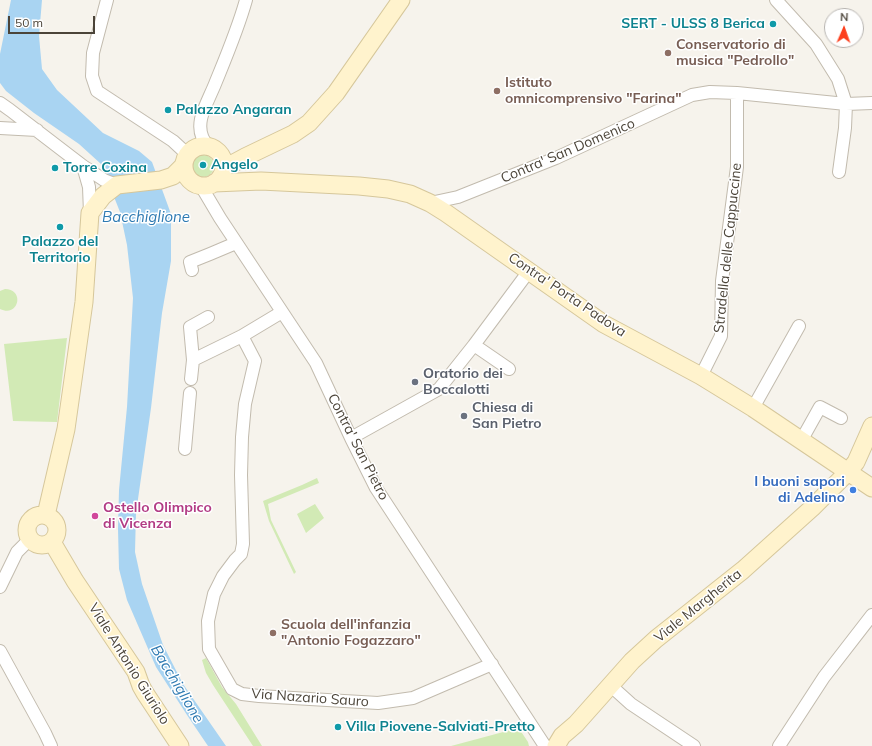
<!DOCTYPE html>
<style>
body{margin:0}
#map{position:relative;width:872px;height:746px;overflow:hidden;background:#f6f3ec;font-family:Mulish,sans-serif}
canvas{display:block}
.north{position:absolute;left:824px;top:8px;width:40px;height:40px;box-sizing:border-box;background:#fff;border:1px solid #b7b4b0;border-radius:50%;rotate:2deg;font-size:11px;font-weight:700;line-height:16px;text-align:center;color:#4b4439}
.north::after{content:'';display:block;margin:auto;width:14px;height:18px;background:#fc3f1d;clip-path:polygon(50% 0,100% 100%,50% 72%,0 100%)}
.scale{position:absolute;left:8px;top:16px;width:87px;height:18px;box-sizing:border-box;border:2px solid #4b4439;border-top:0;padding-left:5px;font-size:12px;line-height:14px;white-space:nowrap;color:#4b4439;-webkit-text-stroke:3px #fff;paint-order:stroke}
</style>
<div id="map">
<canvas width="872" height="746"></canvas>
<div class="north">N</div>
<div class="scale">50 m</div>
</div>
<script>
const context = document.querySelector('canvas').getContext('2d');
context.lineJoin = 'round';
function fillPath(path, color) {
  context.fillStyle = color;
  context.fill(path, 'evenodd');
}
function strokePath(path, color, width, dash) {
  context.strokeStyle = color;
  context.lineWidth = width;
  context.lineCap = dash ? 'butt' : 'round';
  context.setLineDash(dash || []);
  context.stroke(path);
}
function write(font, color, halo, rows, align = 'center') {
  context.font = font + ' Mulish,sans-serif';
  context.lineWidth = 3;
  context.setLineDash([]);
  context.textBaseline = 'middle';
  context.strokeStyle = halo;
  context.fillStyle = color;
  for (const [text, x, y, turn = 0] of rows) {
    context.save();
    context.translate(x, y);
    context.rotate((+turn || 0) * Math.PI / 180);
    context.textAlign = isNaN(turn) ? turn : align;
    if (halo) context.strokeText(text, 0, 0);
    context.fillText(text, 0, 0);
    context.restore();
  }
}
fillPath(new Path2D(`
 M192 166a11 11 0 1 1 22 0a11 11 0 1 1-22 0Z
 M 5,289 C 25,289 19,318 0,309 L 0,291 Z
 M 67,338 L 57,422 L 13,421 L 4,344 Z
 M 317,478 L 319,483 L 268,504 L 271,520 L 296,572 L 294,574 L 269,521 L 263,501 L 302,485 Z
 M 315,504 L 324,518 L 306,533 L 297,514 Z
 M 206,658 L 222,687 L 236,704 L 262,746 L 253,746 L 213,685 L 206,673 L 202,660 Z
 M 518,727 L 528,742 L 529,746 L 451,746 L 507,731 Z`), '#d2eab5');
fillPath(new Path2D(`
 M 11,0 L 42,0 L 39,36 L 42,69 L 57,90 L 103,133 L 139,151 L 152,162 L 171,214 L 171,261 L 162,313 L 151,408 L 136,513 L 135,552 L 142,584 L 163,645 L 183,684 L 226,746 L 208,746 L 187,715 L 156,667 L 127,600 L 119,569 L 118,529 L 119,490 L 127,407 L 133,298 L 127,245 L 120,212 L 101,164 L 79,144 L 34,113 L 6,91 L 0,83 L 0,54 Z`), '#a9d4f2');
const street = new Path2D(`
 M 107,0 L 93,53 L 92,76 L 97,91 L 173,141 L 187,154
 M 776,0 L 816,44 L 838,79 L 846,104 L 845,128 L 839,172
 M 0,103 L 10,110 L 83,166 L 104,180 L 117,185
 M 0,128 L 37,130
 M 209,147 C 201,139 199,129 201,119 C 203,109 211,94 215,84 C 226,57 238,29 246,0
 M 83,166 L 89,187 L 90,213
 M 201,186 L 220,218 L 316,363 L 351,438 L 376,488 L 545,746
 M 430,203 L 458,197 L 556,158 L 692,95 L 710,92 L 737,93 L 846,104 L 872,103
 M 192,270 L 190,262 L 210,254 L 236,243
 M 208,317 L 190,327 L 193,360 L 242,336 L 282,312
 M 242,336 L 255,361 L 245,404 L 242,437 L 241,475 L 243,544 L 241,554 L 235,560 L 223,576 L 214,594 L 208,621 L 209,649 L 232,689 L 242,694 L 259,696 L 378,703 L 413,698 L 492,664
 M 474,345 L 529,271
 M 701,376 L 721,336 L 722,281 L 737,167 L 737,93
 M 191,379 L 193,360
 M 753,408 L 799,326
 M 351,438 L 439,389 L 474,345 L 509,369
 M 801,441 L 820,407 L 841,418
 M 185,449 L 190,393
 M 0,587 L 17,552 L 30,539
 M 0,651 L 45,733 L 51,746
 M 610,685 L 631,704 L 694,746
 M 779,746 L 824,677 L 872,615`);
const secondary = new Path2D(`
 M184 166a20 20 0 1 1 40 0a20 20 0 1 1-40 0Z
 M 224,167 L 232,164 L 245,157 L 293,134 L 309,123 L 336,93 L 401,0
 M 214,183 L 261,181 L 359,186 L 388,189 L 410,194 L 430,203 L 446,213 L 604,324 L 701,376 L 753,408 L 872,488
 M27 530a15 15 0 1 1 30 0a15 15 0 1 1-30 0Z
 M 46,515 L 66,429 L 84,302 L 90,213 L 103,196 L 117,185 L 161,180 L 173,176 L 183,166 L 184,163
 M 52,542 L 75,581 L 136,672 L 141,686 L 145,693 L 180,746
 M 556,746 L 562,736 L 576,724 L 632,661 L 656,639 L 743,570 L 812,508 L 848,472 L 856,462 L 872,426`);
strokePath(street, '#c2bbae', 14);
strokePath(secondary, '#d6c79b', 19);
strokePath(street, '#fff', 12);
strokePath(secondary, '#fff3cd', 17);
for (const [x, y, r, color] of [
 [773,24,4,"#0f9aa8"],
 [668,53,4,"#8d6e63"],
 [497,91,4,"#8d6e63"],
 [168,110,4,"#0f9aa8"],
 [203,165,4,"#0f9aa8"],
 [55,168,4,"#0f9aa8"],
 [60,227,4,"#0f9aa8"],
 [415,382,4,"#6b7280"],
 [464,416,4,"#6b7280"],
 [853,490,4,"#3f7fe0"],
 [95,516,4,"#d1479c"],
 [273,633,4,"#8d6e63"],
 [338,727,4,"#0f9aa8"]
]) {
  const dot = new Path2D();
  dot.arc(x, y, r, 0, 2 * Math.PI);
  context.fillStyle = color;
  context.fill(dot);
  strokePath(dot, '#fff', 1.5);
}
write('bold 14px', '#0d838f', '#fff', [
 ["SERT - ULSS 8 Berica",765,24,"right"],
 ["Palazzo Angaran",176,110],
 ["Angelo",211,165],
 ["Torre Coxina",63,168],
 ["Palazzo del",60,242,"center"],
 ["Territorio",60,258,"center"],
 ["Villa Piovene-Salviati-Pretto",346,727]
], 'left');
write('bold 14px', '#785e54', '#fff', [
 ["Conservatorio di",676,45],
 ["musica \"Pedrollo\"",676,61],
 ["Istituto",505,83],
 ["omnicomprensivo \"Farina\"",505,99],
 ["Scuola dell'infanzia",281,625],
 ["\"Antonio Fogazzaro\"",281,641]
], 'left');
write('14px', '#4b4439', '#fff', [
 ["Contra' San Domenico",568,151,-23],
 ["Stradella delle Cappuccine",728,248,-84],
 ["Contra' Porta Padova",567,295,34],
 ["Contra' San Pietro",358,447,63],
 ["Viale Margherita",698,606,-39],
 ["Viale Antonio Giuriolo",129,664,58],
 ["Via Nazario Sauro",310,698,4]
]);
write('bold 14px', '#5b616d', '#fff', [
 ["Oratorio dei",423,374],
 ["Boccalotti",423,390],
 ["Chiesa di",472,408],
 ["San Pietro",472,424]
], 'left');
write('bold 14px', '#366cbe', '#fff', [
 ["I buoni sapori",845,482],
 ["di Adelino",845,498]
], 'right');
write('bold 14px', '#b23c85', '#fff', [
 ["Ostello Olimpico",103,508],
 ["di Vicenza",103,524]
], 'left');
write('italic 15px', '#2e7ab2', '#fff', [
 ["Bacchiglione",146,217],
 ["Bacchiglione",177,684,59]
]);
</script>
